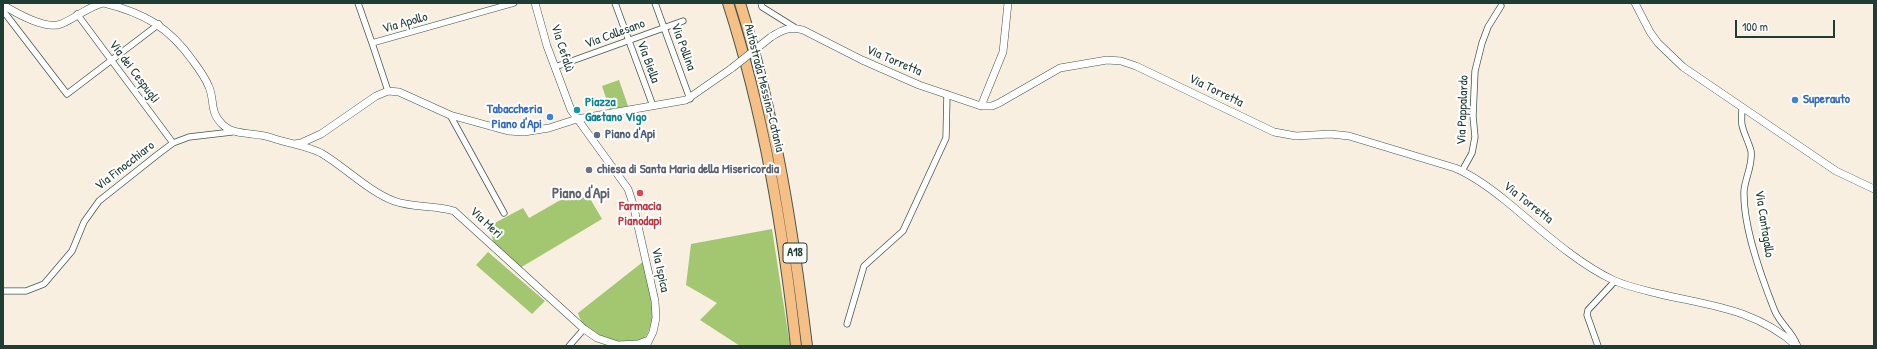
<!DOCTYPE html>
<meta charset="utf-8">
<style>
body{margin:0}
#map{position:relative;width:1877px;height:349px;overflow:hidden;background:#f9efe1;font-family:"Patrick Hand",sans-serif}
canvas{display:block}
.frame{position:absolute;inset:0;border:4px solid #1f3d34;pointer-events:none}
.scale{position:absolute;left:1735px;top:20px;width:100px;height:18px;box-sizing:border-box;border:2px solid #1f3d34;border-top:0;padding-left:5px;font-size:12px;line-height:14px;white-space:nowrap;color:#1f3d34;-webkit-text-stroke:3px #fff;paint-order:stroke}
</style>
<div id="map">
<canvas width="1877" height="349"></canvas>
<div class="frame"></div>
<div class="scale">100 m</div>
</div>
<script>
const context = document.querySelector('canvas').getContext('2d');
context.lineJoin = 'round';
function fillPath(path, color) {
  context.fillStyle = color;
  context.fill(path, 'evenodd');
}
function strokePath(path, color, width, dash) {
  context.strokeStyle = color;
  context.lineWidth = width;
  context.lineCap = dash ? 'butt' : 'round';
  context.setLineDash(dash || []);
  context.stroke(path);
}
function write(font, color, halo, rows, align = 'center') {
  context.font = font + ' "Patrick Hand",sans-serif';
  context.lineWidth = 4;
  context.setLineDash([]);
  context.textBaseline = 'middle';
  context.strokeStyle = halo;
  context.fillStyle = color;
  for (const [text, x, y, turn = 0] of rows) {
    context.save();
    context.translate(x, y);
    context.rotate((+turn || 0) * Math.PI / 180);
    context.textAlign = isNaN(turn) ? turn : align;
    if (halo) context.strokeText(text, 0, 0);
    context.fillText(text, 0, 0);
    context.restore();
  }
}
fillPath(new Path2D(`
 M 619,80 L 628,106 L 610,110 L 602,86 Z
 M 578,190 L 588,195 L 602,219 L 520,268 L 494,244 L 489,226 L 523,208 L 529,218 Z
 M 772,229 L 790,346 L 740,346 L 700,320 L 717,303 L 686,285 L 691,244 Z
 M 488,252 L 545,301 L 532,314 L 476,265 Z
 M 644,261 C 650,286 660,315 645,338 C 622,348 585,339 578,313 Z`), '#a3c670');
const minor = new Path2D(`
 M 358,3 L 372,43
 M 615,3 L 653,106
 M 655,3 L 690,99
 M 761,3 L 762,7 L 794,27
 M 3,5 L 4,12 L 67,94 L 159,24
 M 77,14 L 173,143
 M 555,67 L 683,21
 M 388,91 L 372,43 L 514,3
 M 1742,107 C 1742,113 1741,120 1742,125 C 1744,134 1749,143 1751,151 C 1753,165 1745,178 1744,191 C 1743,227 1761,276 1774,309 C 1779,323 1792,331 1797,345
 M 450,115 L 504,213
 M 1462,171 L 1472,153 L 1475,137 L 1473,116 L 1475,71 L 1482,43 L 1488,27 L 1501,6
 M 3,291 L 26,291 L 44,284 L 72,251 L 84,222 L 99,201 L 157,155 L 173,143 L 189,137 L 232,132
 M 847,324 L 864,266 L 903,231 L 946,138 L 947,94
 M 569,346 L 584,329
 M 1598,346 L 1587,315 L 1588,310 L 1615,281`);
const tertiary = new Path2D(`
 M 104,3 C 144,13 169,27 193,61 C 199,69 205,77 209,87 C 215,101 209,112 223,125 C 235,136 254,132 269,137 C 285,143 305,145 321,153 C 345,167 368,191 394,201 C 413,208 435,205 454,211 L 584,329 L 597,338 L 621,346
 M 535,3 L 547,46 L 571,110 L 618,175 L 628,189 L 633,204 L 655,301 L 656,318 L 653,332 L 646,346
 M 1635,3 L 1650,32 L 1658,43 L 1683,67 L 1836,171 L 1874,189
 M 3,5 C 16,13 46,30 61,24 C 76,18 87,7 103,3
 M 771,37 C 782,30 790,26 803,30 L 862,60 L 919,85 L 981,106 L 992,106 L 999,103 L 1060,68 L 1107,60 L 1121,61 L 1136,66 L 1274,132 L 1296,136 L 1330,134 L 1349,136 L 1455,168 C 1474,176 1490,188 1506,201 C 1539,228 1575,262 1613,280 C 1628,287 1644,290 1660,294 C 1712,306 1755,309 1797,346
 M 981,106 L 1003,52 L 1008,3
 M 294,144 L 301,143 L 321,134 L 376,96 L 388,91 L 399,92 L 450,115 L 508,131 L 524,132 L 549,128 L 577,119 L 686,100 L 732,68
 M 618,345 L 638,344 L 649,340`);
const motorway = new Path2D(`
 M 728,3 C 764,115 783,229 796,346
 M 740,3 C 775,115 793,230 807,346`);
strokePath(minor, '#40584e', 7);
strokePath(tertiary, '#40584e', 8);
strokePath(motorway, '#40584e', 12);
strokePath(minor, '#fff', 5.5);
strokePath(tertiary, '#fff', 7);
strokePath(motorway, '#f5bf86', 10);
const tertiaryBridge = new Path2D(`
 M 732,68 L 771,37`);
strokePath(tertiaryBridge, '#40584e', 8, []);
strokePath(tertiaryBridge, '#fff', 7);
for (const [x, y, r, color] of [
 [1795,100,4,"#3f7fe0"],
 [577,110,4,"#0f9aa8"],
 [550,117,4,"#3f7fe0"],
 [597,135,4,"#5c6f8a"],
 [589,170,4,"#6b7280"],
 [640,193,4,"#e0444e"]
]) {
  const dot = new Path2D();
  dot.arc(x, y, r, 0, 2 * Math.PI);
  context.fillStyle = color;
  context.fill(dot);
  strokePath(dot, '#fff', 1.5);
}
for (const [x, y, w] of [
 [795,253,24]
]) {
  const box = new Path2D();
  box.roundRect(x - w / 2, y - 10, w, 20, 3);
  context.fillStyle = '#fff';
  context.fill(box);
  strokePath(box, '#1f3d34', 1);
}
write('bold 12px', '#1f3d34', null, [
 ["A18",795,253]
]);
write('13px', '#1f3d34', '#fff', [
 ["Via Apollo",405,23,-16],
 ["Via Collesano",615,34,-20],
 ["Via Pollina",683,47,70],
 ["Via Cefalù",562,48,72],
 ["Via Torretta",894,61,23],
 ["Via Biella",648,62,70],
 ["Via dei Cespugli",134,72,53],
 ["Autostrada Messina-Catania",764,88,76],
 ["Via Torretta",1216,91,26],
 ["Via Pappalardo",1463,110,-88],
 ["Via Finocchiaro",125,166,-38],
 ["Via Torretta",1528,203,38],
 ["Via Merì",486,223,43],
 ["Via Cantagallo",1764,224,81],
 ["Via Ispica",660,270,78]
]);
write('bold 13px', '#366cbe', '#fff', [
 ["Superauto",1803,100],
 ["Tabaccheria",542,110,"right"],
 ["Piano d'Api",542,125,"right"]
], 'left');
write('bold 13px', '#0d838f', '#fff', [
 ["Piazza",585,103],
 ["Gaetano Vigo",585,118]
], 'left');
write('bold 13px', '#4e5e75', '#fff', [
 ["Piano d'Api",605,135]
], 'left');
write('bold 13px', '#5b616d', '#fff', [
 ["chiesa di Santa Maria della Misericordia",597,170]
], 'left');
write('bold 13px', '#be3a42', '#fff', [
 ["Farmacia",640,207],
 ["Pianodapi",640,222]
]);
write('bold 15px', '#62626d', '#fff', [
 ["Piano d'Api",581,194]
]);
</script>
